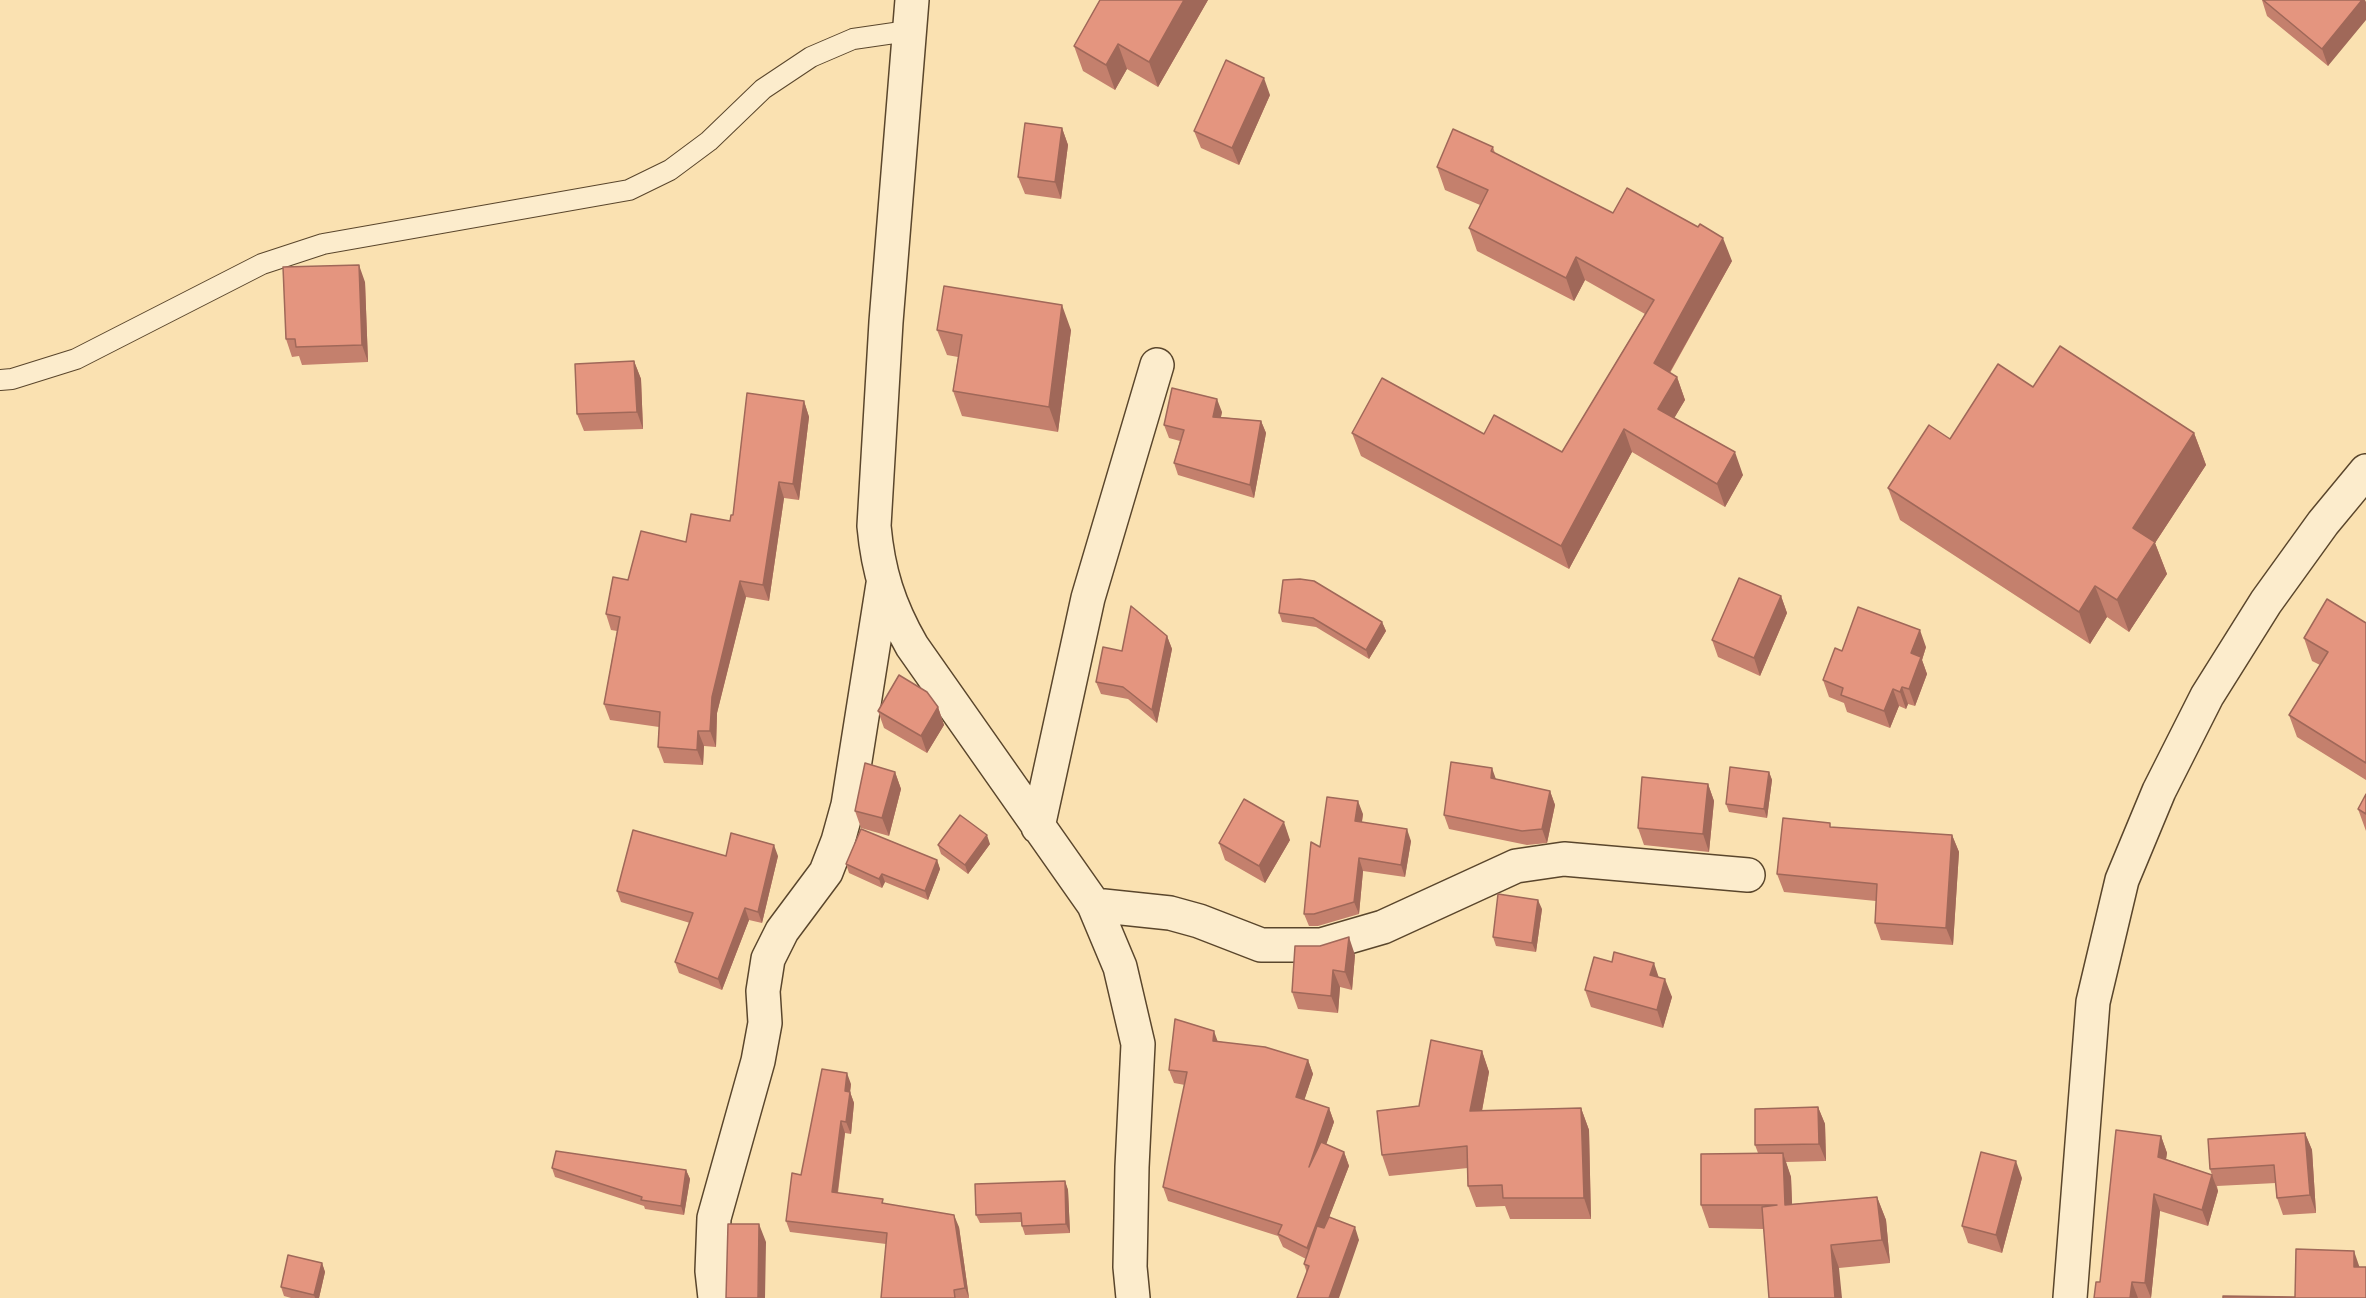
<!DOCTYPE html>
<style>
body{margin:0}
canvas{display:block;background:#fae1b1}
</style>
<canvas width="2366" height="1298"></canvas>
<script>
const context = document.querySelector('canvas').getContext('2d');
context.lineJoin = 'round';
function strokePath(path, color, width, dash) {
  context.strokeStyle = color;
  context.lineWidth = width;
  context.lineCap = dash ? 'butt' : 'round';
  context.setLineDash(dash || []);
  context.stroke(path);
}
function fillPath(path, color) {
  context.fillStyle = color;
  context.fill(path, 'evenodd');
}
const lane = new Path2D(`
 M 0,380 L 12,379 L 76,359 L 262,264 L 323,244 L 629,190 L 670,170 L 709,141 L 763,89 L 811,57 L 853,39 L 908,31`);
const street = new Path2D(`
 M 912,0 L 886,322 L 874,526 C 878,571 889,606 912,646 L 1094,905 L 1120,967 L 1138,1044 L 1132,1167 L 1130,1267 L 1133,1298
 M 1038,827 L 1088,598 L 1157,365
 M 1094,905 L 1170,913 L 1199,921 L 1261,945 L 1321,945 L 1383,927 L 1516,866 L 1564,859 L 1748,875
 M 715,1298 L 712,1271 L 714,1218 L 758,1061 L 765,1023 L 763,991 L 768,959 L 782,931 L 826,872 L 838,841 L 848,805 L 883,584
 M 2070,1298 L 2093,1002 L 2122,880 L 2159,791 L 2207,696 L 2266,602 L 2323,523 L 2366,471`);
strokePath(lane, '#5a462c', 22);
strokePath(street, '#5a462c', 36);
strokePath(lane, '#fceccc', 20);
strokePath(street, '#fceccc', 33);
fillPath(new Path2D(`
 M 1100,0 L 1208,0 L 1158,87 L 1127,69 L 1115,90 L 1083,71 L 1074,46 Z
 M 2262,0 L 2365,0 L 2328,66 L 2267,16 Z
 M 1270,95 L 1239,165 L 1201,148 L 1194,131 Z
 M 1062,128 L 1068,145 L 1061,199 L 1025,194 L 1018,177 Z
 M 1493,147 L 1495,153 L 1613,213 L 1732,261 L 1670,373 L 1677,377 L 1685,400 L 1674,418 L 1743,475 L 1725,507 L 1632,452 L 1569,569 L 1361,456 L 1352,433 L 1484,434 L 1562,452 L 1645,314 L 1585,280 L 1574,301 L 1477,251 L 1469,228 L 1480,205 L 1445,190 L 1437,167 Z
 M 365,282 L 368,362 L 302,365 L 299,356 L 292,357 L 286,339 Z
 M 937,330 L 1071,330 L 1058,432 L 962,416 L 953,391 L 958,357 L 947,355 Z
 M 634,361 L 641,379 L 643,429 L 584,431 L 577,414 Z
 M 2033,387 L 2194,433 L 2206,465 L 2155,543 L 2167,574 L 2129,632 L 2107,617 L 2090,644 L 1900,520 L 1888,488 L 1950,439 Z
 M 804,401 L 809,417 L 799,500 L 784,498 L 769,601 L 746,597 L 717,713 L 716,747 L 704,746 L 703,765 L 664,763 L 658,747 L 659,727 L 610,720 L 604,704 L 617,631 L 611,630 L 606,614 L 628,580 L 686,542 L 730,521 Z
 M 1222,412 L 1221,417 L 1261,421 L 1266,433 L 1254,498 L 1178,475 L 1174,463 L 1180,441 L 1169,438 L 1164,425 Z
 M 1781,596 L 1787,613 L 1760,676 L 1718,657 L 1712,640 Z
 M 1279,613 L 1382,622 L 1386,631 L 1369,659 L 1316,627 L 1282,622 Z
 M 2366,623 L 2366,780 L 2297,737 L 2289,715 L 2320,665 L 2312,661 L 2304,638 Z
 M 1167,636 L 1172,649 L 1157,723 L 1128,699 L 1101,694 L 1096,682 L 1122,651 Z
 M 1926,647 L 1922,660 L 1927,674 L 1915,706 L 1908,704 L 1906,709 L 1899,706 L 1890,728 L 1847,712 L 1844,703 L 1829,697 L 1823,680 L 1842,651 Z
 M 938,707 L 944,725 L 927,753 L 884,728 L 878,711 Z
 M 895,772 L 901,789 L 889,836 L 861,828 L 855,811 Z
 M 1769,772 L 1772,780 L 1767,818 L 1729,812 L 1726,804 Z
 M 1496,779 L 1550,791 L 1555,805 L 1547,843 L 1527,845 L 1449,829 L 1444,815 Z
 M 1708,784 L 1714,801 L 1709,852 L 1644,845 L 1638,828 Z
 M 2366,794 L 2366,831 L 2358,809 Z
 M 1363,814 L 1362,822 L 1411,841 L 1405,877 L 1363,871 L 1359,914 L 1318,926 L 1309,926 L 1304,914 L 1320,847 Z
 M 1832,827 L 1952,835 L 1959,852 L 1953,945 L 1881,940 L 1875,923 L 1876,901 L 1784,892 L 1777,874 Z
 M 1290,840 L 1265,883 L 1225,860 L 1219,843 Z
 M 990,844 L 968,874 L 941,854 L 938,845 Z
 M 726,856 L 778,856 L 762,923 L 749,920 L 722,990 L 679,973 L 675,962 L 690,923 L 621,902 L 617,891 Z
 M 937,860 L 940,869 L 928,900 L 885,882 L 882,888 L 849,873 L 846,864 Z
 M 1542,909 L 1536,952 L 1496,946 L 1493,937 Z
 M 1355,955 L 1352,990 L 1340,987 L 1338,1013 L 1298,1009 L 1292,992 Z
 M 1659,977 L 1672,997 L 1663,1028 L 1591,1007 L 1585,990 Z
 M 1218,1041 L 1308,1060 L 1313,1074 L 1304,1100 L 1329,1108 L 1334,1122 L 1326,1144 L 1344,1152 L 1349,1166 L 1329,1217 L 1359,1240 L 1307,1273 L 1304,1264 L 1306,1259 L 1283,1247 L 1278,1236 L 1168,1201 L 1163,1187 L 1185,1085 L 1174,1083 L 1169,1070 Z
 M 1482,1051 L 1489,1072 L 1482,1111 L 1581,1108 L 1589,1130 L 1591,1219 L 1510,1219 L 1505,1206 L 1476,1207 L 1468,1186 L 1468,1168 L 1389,1176 L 1382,1155 L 1419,1106 Z
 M 851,1084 L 850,1092 L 854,1103 L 851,1134 L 845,1133 L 838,1193 L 884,1203 L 959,1227 L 969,1298 L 881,1298 L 886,1244 L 790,1232 L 786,1221 L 801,1175 Z
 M 1818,1107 L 1825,1124 L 1826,1161 L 1786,1162 L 1791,1177 L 1792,1204 L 1877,1197 L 1886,1220 L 1890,1263 L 1839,1268 L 1764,1229 L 1709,1228 L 1701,1205 L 1758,1153 L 1755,1145 Z
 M 2305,1133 L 2312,1150 L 2316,1213 L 2283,1215 L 2277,1198 L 2276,1183 L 2217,1186 L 2218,1191 L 2208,1226 L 2160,1211 L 2151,1298 L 2094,1298 L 2100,1282 L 2161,1136 L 2167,1153 L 2166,1159 L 2212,1175 L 2210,1169 Z
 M 552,1168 L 686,1170 L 690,1179 L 684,1215 L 645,1209 L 644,1206 L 555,1177 Z
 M 2022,1178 L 2002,1253 L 1968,1243 L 1962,1226 Z
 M 1065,1181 L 1068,1190 L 1070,1233 L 1025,1235 L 1022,1226 L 1022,1222 L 980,1223 L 976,1215 Z
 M 322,1263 L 325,1272 L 319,1298 L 291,1298 L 284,1296 L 281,1287 Z`), '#c4806d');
fillPath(new Path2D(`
 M 1184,0 L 1208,0 L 1158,87 L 1149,62 Z
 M 2362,0 L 2365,0 L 2366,2 L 2366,20 L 2328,66 L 2322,49 Z
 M 1118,44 L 1127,69 L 1115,90 L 1106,65 Z
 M 1264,78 L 1270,95 L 1239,165 L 1232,148 Z
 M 1062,128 L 1068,145 L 1061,199 L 1055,182 Z
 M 1723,238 L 1732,261 L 1662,386 L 1654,363 Z
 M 1576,257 L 1585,280 L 1574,301 L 1566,278 Z
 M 359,265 L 365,282 L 368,362 L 362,345 Z
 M 1062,305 L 1071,330 L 1058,432 L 1049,407 Z
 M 634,361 L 641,379 L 643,429 L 637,412 Z
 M 1677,377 L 1685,400 L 1666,432 L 1658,409 Z
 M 1217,399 L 1222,412 L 1218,429 L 1213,417 Z
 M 804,401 L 809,417 L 799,500 L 793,484 Z
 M 1261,421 L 1266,433 L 1254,498 L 1250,485 Z
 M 1624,429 L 1632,452 L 1569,569 L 1561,546 Z
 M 2194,433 L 2206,465 L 2155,543 L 2167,574 L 2129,632 L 2117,600 L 2133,528 Z
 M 1735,452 L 1743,475 L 1725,507 L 1717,484 Z
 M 779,482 L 784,498 L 769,601 L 763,585 Z
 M 740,581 L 746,597 L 717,713 L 716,747 L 710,731 L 712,697 Z
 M 2095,586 L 2107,617 L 2090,644 L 2079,612 Z
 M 1781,596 L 1787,613 L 1760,676 L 1754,658 Z
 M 1382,622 L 1386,631 L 1369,659 L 1366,650 Z
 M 1920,630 L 1926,647 L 1922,660 L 1927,674 L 1915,706 L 1909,689 L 1911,653 Z
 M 1167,636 L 1172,649 L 1157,723 L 1152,710 Z
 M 1902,687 L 1908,704 L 1906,709 L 1900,692 Z
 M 1893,689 L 1899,706 L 1890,728 L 1884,711 Z
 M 938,707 L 944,725 L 927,753 L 921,736 Z
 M 698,731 L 704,746 L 703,765 L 697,750 Z
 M 1492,768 L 1497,782 L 1491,778 Z
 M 895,772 L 901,789 L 889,836 L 882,818 Z
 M 1769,772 L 1772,780 L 1767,818 L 1764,809 Z
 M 1708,784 L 1714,801 L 1709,852 L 1703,834 Z
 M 1550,791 L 1555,805 L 1547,843 L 1542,829 Z
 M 1358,801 L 1363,814 L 1360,833 L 1355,821 Z
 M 1284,822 L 1290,840 L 1265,883 L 1259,866 Z
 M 1407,829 L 1411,841 L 1405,877 L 1401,865 Z
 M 987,835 L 990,844 L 968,874 L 965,865 Z
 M 1952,835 L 1959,852 L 1953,945 L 1946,928 Z
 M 774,845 L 778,856 L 762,923 L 758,912 Z
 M 1359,858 L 1363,871 L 1359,914 L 1354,902 Z
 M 937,860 L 940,869 L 928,900 L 925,891 Z
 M 882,874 L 885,882 L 882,888 L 879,879 Z
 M 1538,900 L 1542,909 L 1536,952 L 1532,943 Z
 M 745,908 L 749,920 L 722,990 L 718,979 Z
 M 1349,937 L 1355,955 L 1352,990 L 1345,972 Z
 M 1654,963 L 1660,981 L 1650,975 Z
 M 1333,970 L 1340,987 L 1338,1013 L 1331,996 Z
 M 1665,979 L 1672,997 L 1663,1028 L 1657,1010 Z
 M 1214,1031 L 1219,1045 L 1213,1041 Z
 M 1482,1051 L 1489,1072 L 1478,1132 L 1470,1111 Z
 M 1308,1060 L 1313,1074 L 1301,1110 L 1296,1097 Z
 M 847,1073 L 851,1084 L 850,1092 L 854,1103 L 851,1134 L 846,1122 L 845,1091 Z
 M 1818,1107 L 1825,1124 L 1826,1161 L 1819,1144 Z
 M 1329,1108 L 1334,1122 L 1314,1180 L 1309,1167 Z
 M 1581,1108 L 1589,1130 L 1591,1219 L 1584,1198 Z
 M 841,1121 L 845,1133 L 836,1204 L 832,1192 Z
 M 2305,1133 L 2312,1150 L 2316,1213 L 2310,1195 Z
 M 2161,1136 L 2167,1153 L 2164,1173 L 2158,1157 Z
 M 1344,1152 L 1349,1166 L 1312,1262 L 1307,1248 Z
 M 1783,1153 L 1791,1177 L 1793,1228 L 1785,1205 Z
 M 2016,1161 L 2022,1178 L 2002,1253 L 1996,1235 Z
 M 686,1170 L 690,1179 L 684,1215 L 681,1206 Z
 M 2212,1175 L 2218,1191 L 2208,1226 L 2202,1210 Z
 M 1065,1181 L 1068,1190 L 1070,1233 L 1066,1224 Z
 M 2154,1194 L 2160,1211 L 2151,1298 L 2145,1283 Z
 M 1877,1197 L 1886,1220 L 1890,1263 L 1882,1240 Z
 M 954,1215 L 959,1227 L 969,1298 L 965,1288 Z
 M 759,1224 L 766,1242 L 765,1298 L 758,1298 Z
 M 1355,1227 L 1359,1240 L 1339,1298 L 1329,1298 Z
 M 1831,1245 L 1839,1268 L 1842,1298 L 1835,1298 Z
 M 2354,1251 L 2365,1283 L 2354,1267 Z
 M 322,1263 L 325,1272 L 319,1298 L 315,1298 L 314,1295 Z
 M 2132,1282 L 2138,1298 L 2130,1298 Z`), '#a06859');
const building = new Path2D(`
 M 1100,0 L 1184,0 L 1149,62 L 1118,44 L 1106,65 L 1074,46 Z
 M 2263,0 L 2362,0 L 2322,49 Z
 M 1226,60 L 1264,78 L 1232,148 L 1194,131 Z
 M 1025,123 L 1062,128 L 1055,182 L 1018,177 Z
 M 1453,129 L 1493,147 L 1491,151 L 1613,213 L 1627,188 L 1698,227 L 1700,224 L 1723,238 L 1654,363 L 1677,377 L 1658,409 L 1735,452 L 1717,484 L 1624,429 L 1561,546 L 1352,433 L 1382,378 L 1484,434 L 1494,415 L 1562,452 L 1654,300 L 1576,257 L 1566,278 L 1469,228 L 1488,190 L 1437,167 Z
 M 359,265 L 362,345 L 296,347 L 295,339 L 286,339 L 283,267 Z
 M 944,286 L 1062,305 L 1049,407 L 953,391 L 962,335 L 937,330 Z
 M 2060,346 L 2194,433 L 2133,528 L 2155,542 L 2117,600 L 2095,586 L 2079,612 L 1888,488 L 1929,425 L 1950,439 L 1998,364 L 2033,387 Z
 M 634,361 L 637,412 L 577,414 L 575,364 Z
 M 1172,388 L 1217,399 L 1213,417 L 1261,421 L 1250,485 L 1174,463 L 1184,430 L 1164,425 Z
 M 747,393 L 804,401 L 793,484 L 779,482 L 763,585 L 740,581 L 712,697 L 710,731 L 698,731 L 697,750 L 658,747 L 660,712 L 604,704 L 620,617 L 606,614 L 613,577 L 628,580 L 641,531 L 686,542 L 691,514 L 730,521 L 731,515 L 733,515 Z
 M 1739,578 L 1781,596 L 1754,658 L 1712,640 Z
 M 1300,579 L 1314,581 L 1382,622 L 1366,650 L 1313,618 L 1279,613 L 1283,580 Z
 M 2327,599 L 2366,623 L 2366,763 L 2289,715 L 2328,652 L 2304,638 Z
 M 1131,606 L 1167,636 L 1152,710 L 1123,687 L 1096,682 L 1103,647 L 1122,651 Z
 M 1858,607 L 1920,630 L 1911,653 L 1921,657 L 1909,689 L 1902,687 L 1900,692 L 1893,689 L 1884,711 L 1841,695 L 1843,688 L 1823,680 L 1835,648 L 1842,651 Z
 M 899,675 L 927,692 L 938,707 L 921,736 L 878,711 Z
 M 1451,762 L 1492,768 L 1491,778 L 1550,791 L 1542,829 L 1522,831 L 1444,815 Z
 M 865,763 L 895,772 L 882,818 L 855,811 Z
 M 1730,767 L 1769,772 L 1764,809 L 1726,804 Z
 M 1642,777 L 1708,784 L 1703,834 L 1638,828 Z
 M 2366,794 L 2366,814 L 2358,809 Z
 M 1327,797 L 1358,801 L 1355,821 L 1407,829 L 1401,865 L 1359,858 L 1354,902 L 1314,914 L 1304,914 L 1311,842 L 1320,847 Z
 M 1244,799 L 1284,822 L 1259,866 L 1219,843 Z
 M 960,815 L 987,835 L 965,865 L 938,845 Z
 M 1783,818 L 1830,823 L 1830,827 L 1952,835 L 1946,928 L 1875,923 L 1877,884 L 1777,874 Z
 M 861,829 L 937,860 L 925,891 L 882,874 L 879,879 L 846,864 Z
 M 633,830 L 726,856 L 731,833 L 774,845 L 758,912 L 745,908 L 718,979 L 675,962 L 693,913 L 617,891 Z
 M 1498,894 L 1538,900 L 1532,943 L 1493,937 Z
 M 1349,937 L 1345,972 L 1333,970 L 1331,996 L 1292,992 L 1295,946 L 1320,946 Z
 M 1614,952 L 1654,963 L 1650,975 L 1665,979 L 1657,1010 L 1585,990 L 1594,957 L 1612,962 Z
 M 1175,1019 L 1214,1031 L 1213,1041 L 1265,1047 L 1308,1060 L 1296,1097 L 1329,1108 L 1309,1167 L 1321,1142 L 1344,1152 L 1307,1248 L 1278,1234 L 1282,1225 L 1163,1187 L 1187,1072 L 1169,1070 Z
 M 1431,1040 L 1482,1051 L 1470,1111 L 1581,1108 L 1584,1198 L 1503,1198 L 1502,1185 L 1468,1186 L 1467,1146 L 1382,1155 L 1377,1111 L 1419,1106 Z
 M 822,1069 L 847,1073 L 845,1091 L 850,1092 L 846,1122 L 841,1121 L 832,1192 L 883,1199 L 882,1203 L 954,1215 L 965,1288 L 954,1290 L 955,1298 L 881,1298 L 887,1233 L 786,1221 L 792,1173 L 801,1175 Z
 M 1818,1107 L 1819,1144 L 1755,1145 L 1755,1109 Z
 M 2116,1130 L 2161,1136 L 2158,1157 L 2212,1175 L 2202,1210 L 2154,1194 L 2145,1283 L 2132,1282 L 2130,1298 L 2094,1298 L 2096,1282 L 2100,1282 Z
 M 2305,1133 L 2310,1195 L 2277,1198 L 2274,1165 L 2210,1169 L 2208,1139 Z
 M 556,1151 L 686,1170 L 681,1206 L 641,1200 L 642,1197 L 552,1168 Z
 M 1981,1152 L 2016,1161 L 1996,1235 L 1962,1226 Z
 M 1783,1153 L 1785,1205 L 1877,1197 L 1882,1240 L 1831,1245 L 1835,1298 L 1769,1298 L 1762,1207 L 1777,1205 L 1701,1205 L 1701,1154 Z
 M 1065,1181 L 1066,1224 L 1022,1226 L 1021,1213 L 976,1215 L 975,1184 Z
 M 1329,1217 L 1355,1227 L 1329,1298 L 1297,1298 L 1309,1266 L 1304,1264 L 1317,1226 L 1324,1228 Z
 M 728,1224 L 759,1224 L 758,1298 L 726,1298 Z
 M 2296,1249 L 2354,1251 L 2354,1267 L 2366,1267 L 2366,1298 L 2223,1298 L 2223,1296 L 2295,1297 Z
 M 288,1255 L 322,1263 L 314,1295 L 281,1287 Z`);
fillPath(building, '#e4957f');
strokePath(building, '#a06859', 1.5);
</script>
